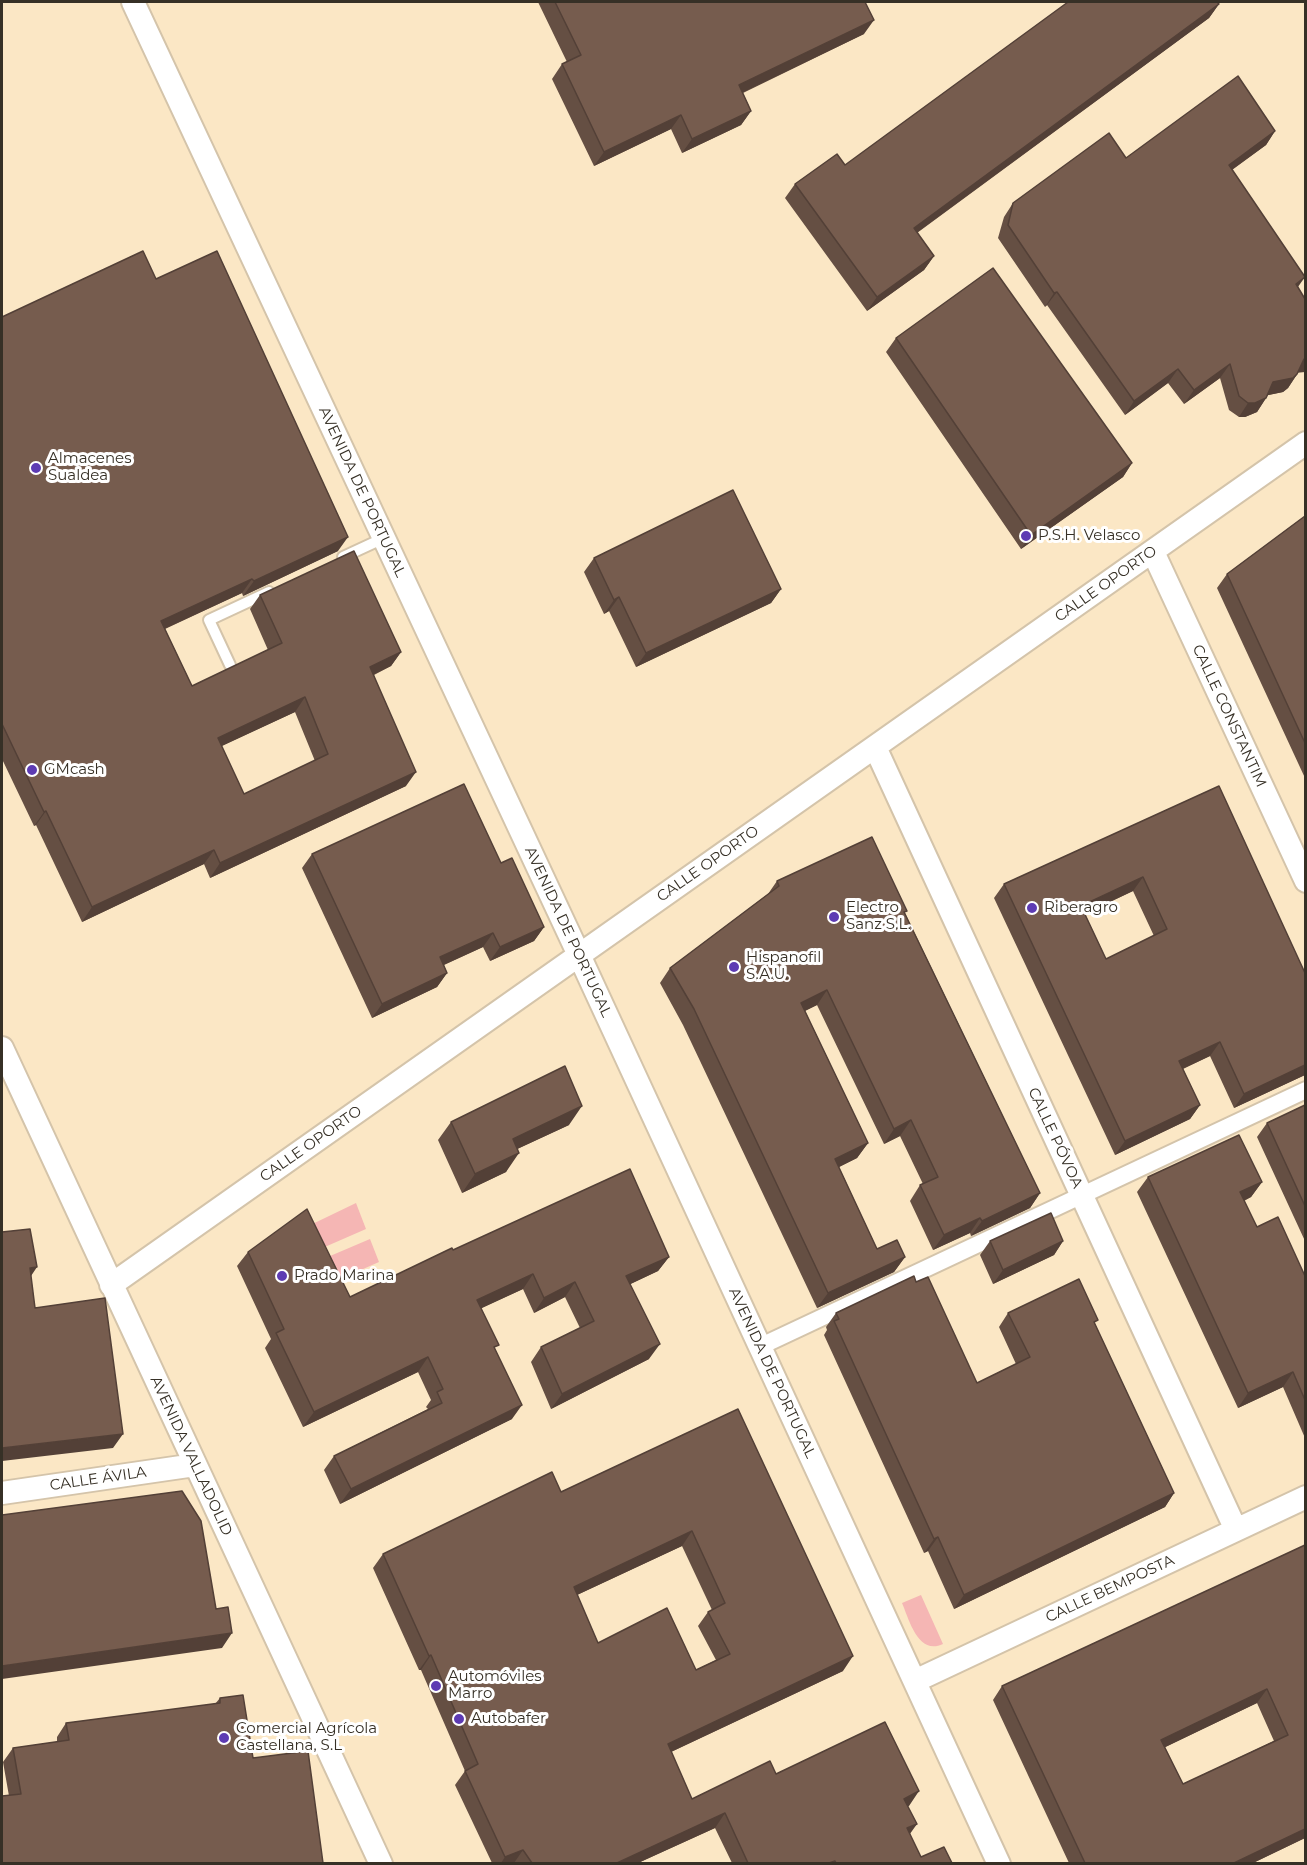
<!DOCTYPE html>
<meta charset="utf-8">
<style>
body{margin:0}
#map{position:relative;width:1307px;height:1865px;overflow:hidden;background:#fff5e5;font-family:Montserrat,sans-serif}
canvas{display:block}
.frame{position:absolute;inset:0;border:3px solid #363026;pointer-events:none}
</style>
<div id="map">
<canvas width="1307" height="1865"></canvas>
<div class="frame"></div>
</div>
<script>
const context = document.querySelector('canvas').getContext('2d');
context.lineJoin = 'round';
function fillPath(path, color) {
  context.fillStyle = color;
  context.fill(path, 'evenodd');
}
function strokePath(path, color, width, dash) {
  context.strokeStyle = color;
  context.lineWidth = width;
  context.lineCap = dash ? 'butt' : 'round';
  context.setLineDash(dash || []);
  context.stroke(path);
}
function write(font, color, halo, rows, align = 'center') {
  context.font = font + ' Montserrat,sans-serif';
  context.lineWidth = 6;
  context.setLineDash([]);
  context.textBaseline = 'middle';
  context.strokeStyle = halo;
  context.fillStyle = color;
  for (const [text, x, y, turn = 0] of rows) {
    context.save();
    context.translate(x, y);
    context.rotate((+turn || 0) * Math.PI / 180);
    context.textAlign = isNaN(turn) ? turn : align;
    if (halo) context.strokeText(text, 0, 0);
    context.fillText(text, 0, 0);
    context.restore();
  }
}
fillPath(new Path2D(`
 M 2,2 L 1305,2 L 1305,1863 L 2,1863 Z`), '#fbe7c5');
fillPath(new Path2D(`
 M 356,1203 L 366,1229 L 311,1253 L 300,1230 Z
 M 370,1239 L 379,1262 L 327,1285 L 316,1262 Z
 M 921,1595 L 943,1644 C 918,1656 909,1619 902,1603 Z`), '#f5b6b4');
const service = new Path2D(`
 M 343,557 L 384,538
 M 230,665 L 209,620 L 269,592`);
const pedestrian = new Path2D(`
 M 759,1347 L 1306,1090`);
const minor = new Path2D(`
 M 133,2 L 579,955 L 999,1864
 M 1153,552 L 1306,881
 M 875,747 L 1236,1530
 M 2,1048 L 381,1864
 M 111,1285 L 1306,443
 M 2,1493 L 195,1465
 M 915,1681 L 1306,1497`);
strokePath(service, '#d4c4aa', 14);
strokePath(pedestrian, '#d4c4aa', 20);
strokePath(minor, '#d4c4aa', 26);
strokePath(service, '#fff', 10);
strokePath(pedestrian, '#fff', 16);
strokePath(minor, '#fff', 22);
fillPath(new Path2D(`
 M 538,2 L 865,2 L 864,34 L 743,93 L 751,111 L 741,125 L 682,153 L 671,129 L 594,166 L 552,79 L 562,64 L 567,62 Z
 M 1219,4 L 1209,18 L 917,233 L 934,256 L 924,270 L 867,311 L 785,198 L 795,184 L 845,165 Z
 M 1275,131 L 1266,145 L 1232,170 L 1298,288 L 1298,373 L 1288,388 L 1283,392 L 1268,395 L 1257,412 L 1245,417 L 1239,417 L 1229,410 L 1220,378 L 1184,404 L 1168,383 L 1125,415 L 1047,305 L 1045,307 L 998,238 L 1004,217 L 1013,203 L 1126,158 Z
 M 156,279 L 338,551 L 243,596 L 242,593 L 165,629 L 192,686 L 268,650 L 250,609 L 260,595 L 401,652 L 391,666 L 374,675 L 406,786 L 210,878 L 204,864 L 82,922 L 36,825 L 34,826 L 2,759 L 2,317 ZM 295,712 L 315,761 L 244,794 L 221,746 Z
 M 896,338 L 1132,463 L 1123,477 L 1021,549 L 886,352 Z
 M 1305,516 L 1305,778 L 1217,588 L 1227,574 Z
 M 594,558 L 781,589 L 771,603 L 636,667 L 609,611 L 604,614 L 584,572 Z
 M 1219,786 L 1305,1075 L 1234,1108 L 1210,1056 L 1183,1069 L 1200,1105 L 1190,1119 L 1115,1155 L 994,898 L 1004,884 ZM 1133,891 L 1154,936 L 1106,959 L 1085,914 Z
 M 312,854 L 501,863 L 544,927 L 534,941 L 490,961 L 483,947 L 444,965 L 447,973 L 437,987 L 372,1018 L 302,868 Z
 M 777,881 L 905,913 L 1040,1193 L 1030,1208 L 971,1236 L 970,1233 L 933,1250 L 910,1201 L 920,1185 L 923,1184 L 900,1136 L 884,1144 L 817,1005 L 805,1011 L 868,1143 L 857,1158 L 839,1167 L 877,1249 L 905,1257 L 894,1272 L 817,1308 L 683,1025 L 660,983 L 670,968 L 768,894 Z
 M 1305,1105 L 1305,1241 L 1257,1137 L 1267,1123 Z
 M 451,1122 L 569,1125 L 517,1149 L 506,1172 L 462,1193 L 438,1140 Z
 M 1148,1177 L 1262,1182 L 1251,1197 L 1244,1201 L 1257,1227 L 1305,1276 L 1305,1438 L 1283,1387 L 1238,1408 L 1137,1192 Z
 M 990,1241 L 1063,1241 L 1054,1255 L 993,1284 L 980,1255 Z
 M 453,1250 L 669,1257 L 658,1271 L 630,1284 L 649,1359 L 551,1409 L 531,1362 L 541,1347 L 580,1328 L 565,1297 L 534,1313 L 523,1289 L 481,1308 L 495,1350 L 512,1419 L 340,1504 L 324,1470 L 334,1456 L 428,1409 L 426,1407 L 431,1400 L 418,1372 L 303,1427 L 265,1348 L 271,1339 L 237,1266 L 248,1252 L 350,1297 Z
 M 836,1313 L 977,1383 L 1016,1364 L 999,1327 L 1008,1313 L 1095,1324 L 1174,1493 L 1165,1507 L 954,1609 L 928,1551 L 924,1553 L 824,1335 L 827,1330 L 826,1327 Z
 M 738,1409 L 843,1671 L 671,1752 L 692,1799 L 776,1774 L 909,1806 L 908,1806 L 909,1834 L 921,1857 L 952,1863 L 732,1863 L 715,1828 L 638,1863 L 492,1863 L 455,1785 L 465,1771 L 421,1670 L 419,1670 L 373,1568 L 383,1554 L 561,1492 ZM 682,1546 L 712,1610 L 708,1612 L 698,1626 L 716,1660 L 696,1670 L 598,1643 L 577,1595 Z
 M 1305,1545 L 1305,1838 L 1253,1863 L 1069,1863 L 993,1700 L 1002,1686 ZM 1257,1703 L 1274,1741 L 1183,1784 L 1165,1747 Z
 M 220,1698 L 253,1758 L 9,1796 L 3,1762 L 13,1748 L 57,1742 L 57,1737 L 66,1723 L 215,1704 Z`), '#654f43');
fillPath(new Path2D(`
 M 1219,4 L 1209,18 L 904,242 L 914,228 Z
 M 874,20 L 864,34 L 729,99 L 739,85 Z
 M 751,111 L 741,125 L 682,153 L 692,139 Z
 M 681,115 L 671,129 L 594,166 L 604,152 Z
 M 1275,131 L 1266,145 L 1219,179 L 1229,165 Z
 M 934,256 L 924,270 L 867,311 L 877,297 Z
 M 1305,277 L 1295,291 L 1296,284 Z
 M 1057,292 L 1047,305 L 1045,307 L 1054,293 Z
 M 1304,359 L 1305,359 L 1305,372 L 1295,373 Z
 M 1230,364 L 1220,378 L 1184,404 L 1194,390 Z
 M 1178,369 L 1168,383 L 1125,415 L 1134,401 Z
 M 1297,374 L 1288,388 L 1283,392 L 1264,396 L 1273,382 Z
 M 1266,398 L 1257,412 L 1245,417 L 1239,417 L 1248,403 Z
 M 1132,463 L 1123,477 L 1021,549 L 1031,535 Z
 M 348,537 L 338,551 L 243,596 L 254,581 Z
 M 252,579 L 242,593 L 151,635 L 161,621 Z
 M 781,589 L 771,603 L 636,667 L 646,653 Z
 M 619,597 L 609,611 L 604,614 L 614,600 Z
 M 401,652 L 391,666 L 360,681 L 370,667 Z
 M 305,697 L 295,712 L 207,753 L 218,738 Z
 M 416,772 L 406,786 L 210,878 L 220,863 Z
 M 46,811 L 36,825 L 34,826 L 44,812 Z
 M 214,850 L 204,864 L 82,922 L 92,907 Z
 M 1143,877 L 1133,891 L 1071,920 L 1081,906 Z
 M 544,927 L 534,941 L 490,961 L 500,947 Z
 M 493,933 L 483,947 L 430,971 L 440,957 Z
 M 447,973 L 437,987 L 372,1018 L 382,1004 Z
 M 827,990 L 817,1005 L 790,1018 L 801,1003 Z
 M 1220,1042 L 1210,1056 L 1169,1075 L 1179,1061 Z
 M 1305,1065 L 1305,1075 L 1234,1108 L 1244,1094 Z
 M 1200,1105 L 1190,1119 L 1115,1155 L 1125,1141 Z
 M 582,1106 L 569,1125 L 500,1157 L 513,1139 Z
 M 911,1120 L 900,1136 L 884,1144 L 894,1129 Z
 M 868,1143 L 857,1158 L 825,1174 L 835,1159 Z
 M 519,1153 L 506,1172 L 462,1193 L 475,1174 Z
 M 1262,1182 L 1251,1197 L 1230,1207 L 1240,1192 Z
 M 1040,1193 L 1030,1208 L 971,1236 L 982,1221 Z
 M 980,1218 L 970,1233 L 933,1250 L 944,1235 Z
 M 1063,1241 L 1054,1255 L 993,1284 L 1003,1270 Z
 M 669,1257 L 658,1271 L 616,1291 L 626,1276 Z
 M 905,1257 L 894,1272 L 817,1308 L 828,1293 Z
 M 37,1267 L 27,1282 L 30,1268 Z
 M 533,1274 L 523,1289 L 467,1315 L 477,1300 Z
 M 575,1282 L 565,1297 L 534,1313 L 544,1298 Z
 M 660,1344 L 649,1359 L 551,1409 L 562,1394 Z
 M 428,1357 L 418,1372 L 303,1427 L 314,1412 Z
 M 1293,1372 L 1283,1387 L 1238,1408 L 1248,1393 Z
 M 522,1405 L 512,1419 L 340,1504 L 351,1489 Z
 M 123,1434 L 113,1448 L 2,1461 L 2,1448 Z
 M 1174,1493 L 1165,1507 L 954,1609 L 964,1595 Z
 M 692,1531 L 682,1546 L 564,1601 L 574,1587 Z
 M 938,1537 L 928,1551 L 924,1553 L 934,1539 Z
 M 232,1633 L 222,1648 L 2,1679 L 2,1666 Z
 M 431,1655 L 421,1670 L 419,1670 L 429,1656 Z
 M 853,1656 L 843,1671 L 658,1758 L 668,1744 Z
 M 1267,1689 L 1257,1703 L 1151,1754 L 1161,1740 Z
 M 919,1791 L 909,1806 L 894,1813 L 904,1799 Z
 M 725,1813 L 715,1828 L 638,1863 L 617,1863 Z
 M 917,1824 L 907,1838 L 907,1828 Z
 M 1305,1829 L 1305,1838 L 1253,1863 L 1234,1863 Z
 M 523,1850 L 514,1863 L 501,1863 L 505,1857 Z`), '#534037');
const building = new Path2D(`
 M 555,2 L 865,2 L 874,20 L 739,85 L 751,111 L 692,139 L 681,115 L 604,152 L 562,64 L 581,55 Z
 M 1068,2 L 1217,2 L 1219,4 L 914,228 L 934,256 L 877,297 L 795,184 L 837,154 L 845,165 Z
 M 1238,76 L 1275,131 L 1229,165 L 1305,277 L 1296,284 L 1305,299 L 1305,359 L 1304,359 L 1297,374 L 1293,378 L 1273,382 L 1266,398 L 1255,403 L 1248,403 L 1239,396 L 1230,364 L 1194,390 L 1178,369 L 1134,401 L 1057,292 L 1054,293 L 1008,225 L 1013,203 L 1109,133 L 1126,158 Z
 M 143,251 L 156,279 L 217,251 L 348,537 L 254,581 L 252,579 L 161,621 L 192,686 L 282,643 L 260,595 L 354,551 L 401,652 L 370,667 L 416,772 L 220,863 L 214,850 L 92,907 L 46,811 L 44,812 L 2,724 L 2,317 ZM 305,697 L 328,754 L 244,794 L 218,738 Z
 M 993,268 L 1132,463 L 1031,535 L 896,338 Z
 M 733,490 L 781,589 L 646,653 L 619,597 L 614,600 L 594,558 Z
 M 1305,516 L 1305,743 L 1227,574 Z
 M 464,784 L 501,863 L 512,858 L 544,927 L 500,947 L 493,933 L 440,957 L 447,973 L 382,1004 L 312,854 Z
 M 1219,786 L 1305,973 L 1305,1065 L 1244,1094 L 1220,1042 L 1179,1061 L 1200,1105 L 1125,1141 L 1004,884 ZM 1143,877 L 1167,929 L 1106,959 L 1081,906 Z
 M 872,837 L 907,911 L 904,912 L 1040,1193 L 982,1221 L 980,1218 L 944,1235 L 920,1185 L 938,1177 L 911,1120 L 894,1129 L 827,990 L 801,1003 L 868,1143 L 835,1159 L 877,1249 L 897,1240 L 905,1257 L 828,1293 L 694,1009 L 670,968 L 779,886 L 777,881 Z
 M 565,1066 L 582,1106 L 513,1139 L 519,1153 L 475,1174 L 451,1122 Z
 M 1305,1105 L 1305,1206 L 1267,1123 Z
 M 1239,1135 L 1262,1182 L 1240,1192 L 1257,1227 L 1278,1217 L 1305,1276 L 1305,1400 L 1293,1372 L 1248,1393 L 1148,1177 Z
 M 630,1169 L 669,1257 L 626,1276 L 660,1344 L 562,1394 L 541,1347 L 594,1321 L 575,1282 L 544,1298 L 533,1274 L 477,1300 L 499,1345 L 494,1347 L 522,1405 L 351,1489 L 334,1456 L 442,1403 L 437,1392 L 443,1389 L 428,1357 L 314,1412 L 276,1333 L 284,1329 L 248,1252 L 307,1209 L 350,1297 L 452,1248 L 453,1250 Z
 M 1051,1213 L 1063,1241 L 1003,1270 L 990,1241 Z
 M 30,1229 L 37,1267 L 30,1268 L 35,1308 L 105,1298 L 123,1434 L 2,1448 L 2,1232 Z
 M 914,1276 L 916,1282 L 928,1277 L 977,1383 L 1030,1357 L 1008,1313 L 1079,1279 L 1098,1320 L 1094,1322 L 1174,1493 L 964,1595 L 938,1537 L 934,1539 L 834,1321 L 839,1319 L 836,1313 Z
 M 738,1409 L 853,1656 L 668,1744 L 692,1799 L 770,1761 L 776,1774 L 885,1722 L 919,1791 L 904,1799 L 917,1824 L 907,1828 L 921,1857 L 944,1847 L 952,1863 L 836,1863 L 835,1861 L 829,1863 L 748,1863 L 725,1813 L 617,1863 L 532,1863 L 523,1850 L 505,1857 L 465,1771 L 478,1764 L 431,1655 L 429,1656 L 383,1554 L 552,1472 L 561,1492 ZM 692,1531 L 725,1603 L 708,1612 L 730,1654 L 696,1670 L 667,1608 L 598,1643 L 574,1587 Z
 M 182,1491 L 201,1521 L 216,1609 L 228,1607 L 232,1633 L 2,1666 L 2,1515 Z
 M 1305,1545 L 1305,1829 L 1234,1863 L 1085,1863 L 1002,1686 ZM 1267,1689 L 1288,1735 L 1183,1784 L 1161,1740 Z
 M 243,1695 L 253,1758 L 308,1751 L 323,1863 L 2,1863 L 2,1796 L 21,1794 L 13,1748 L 69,1740 L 66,1723 L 220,1703 L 220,1698 Z`);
fillPath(building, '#765c4e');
strokePath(building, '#534037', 1.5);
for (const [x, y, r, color] of [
 [36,468,6,"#5d3bb3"],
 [1026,536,6,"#5d3bb3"],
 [32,770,6,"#5d3bb3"],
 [1032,908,6,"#5d3bb3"],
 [834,917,6,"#5d3bb3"],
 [734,967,6,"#5d3bb3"],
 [282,1276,6,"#5d3bb3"],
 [436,1686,6,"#5d3bb3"],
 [459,1719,6,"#5d3bb3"],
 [224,1738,6,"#5d3bb3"]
]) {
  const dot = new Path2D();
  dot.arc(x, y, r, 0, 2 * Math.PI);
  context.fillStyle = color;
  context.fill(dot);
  strokePath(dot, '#fff', 2);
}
write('15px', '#363026', '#fff', [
 ["Almacenes",48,459],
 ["Sualdea",48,476],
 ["P.S.H. Velasco",1038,536],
 ["GMcash",44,770],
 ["Electro",846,908],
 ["Sanz S.L.",846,925],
 ["Riberagro",1044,908],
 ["Hispanofil",746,958],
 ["S.A.U.",746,975],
 ["Prado Marina",294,1276],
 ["Automóviles",448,1677],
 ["Marro",448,1694],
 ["Autobafer",471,1719],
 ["Comercial Agrícola",236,1729],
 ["Castellana, S.L",236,1746]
], 'left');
write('15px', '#363026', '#fff', [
 ["AVENIDA DE PORTUGAL",362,492,65],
 ["CALLE OPORTO",1106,584,-35],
 ["CALLE CONSTANTIM",1229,716,65],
 ["CALLE OPORTO",708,864,-35],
 ["AVENIDA DE PORTUGAL",568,932,65],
 ["CALLE PÓVOA",1055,1138,65],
 ["CALLE OPORTO",311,1144,-35],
 ["AVENIDA DE PORTUGAL",772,1373,65],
 ["AVENIDA VALLADOLID",191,1456,65],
 ["CALLE ÁVILA",98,1479,-8],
 ["CALLE BEMPOSTA",1110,1589,-25]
]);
</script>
